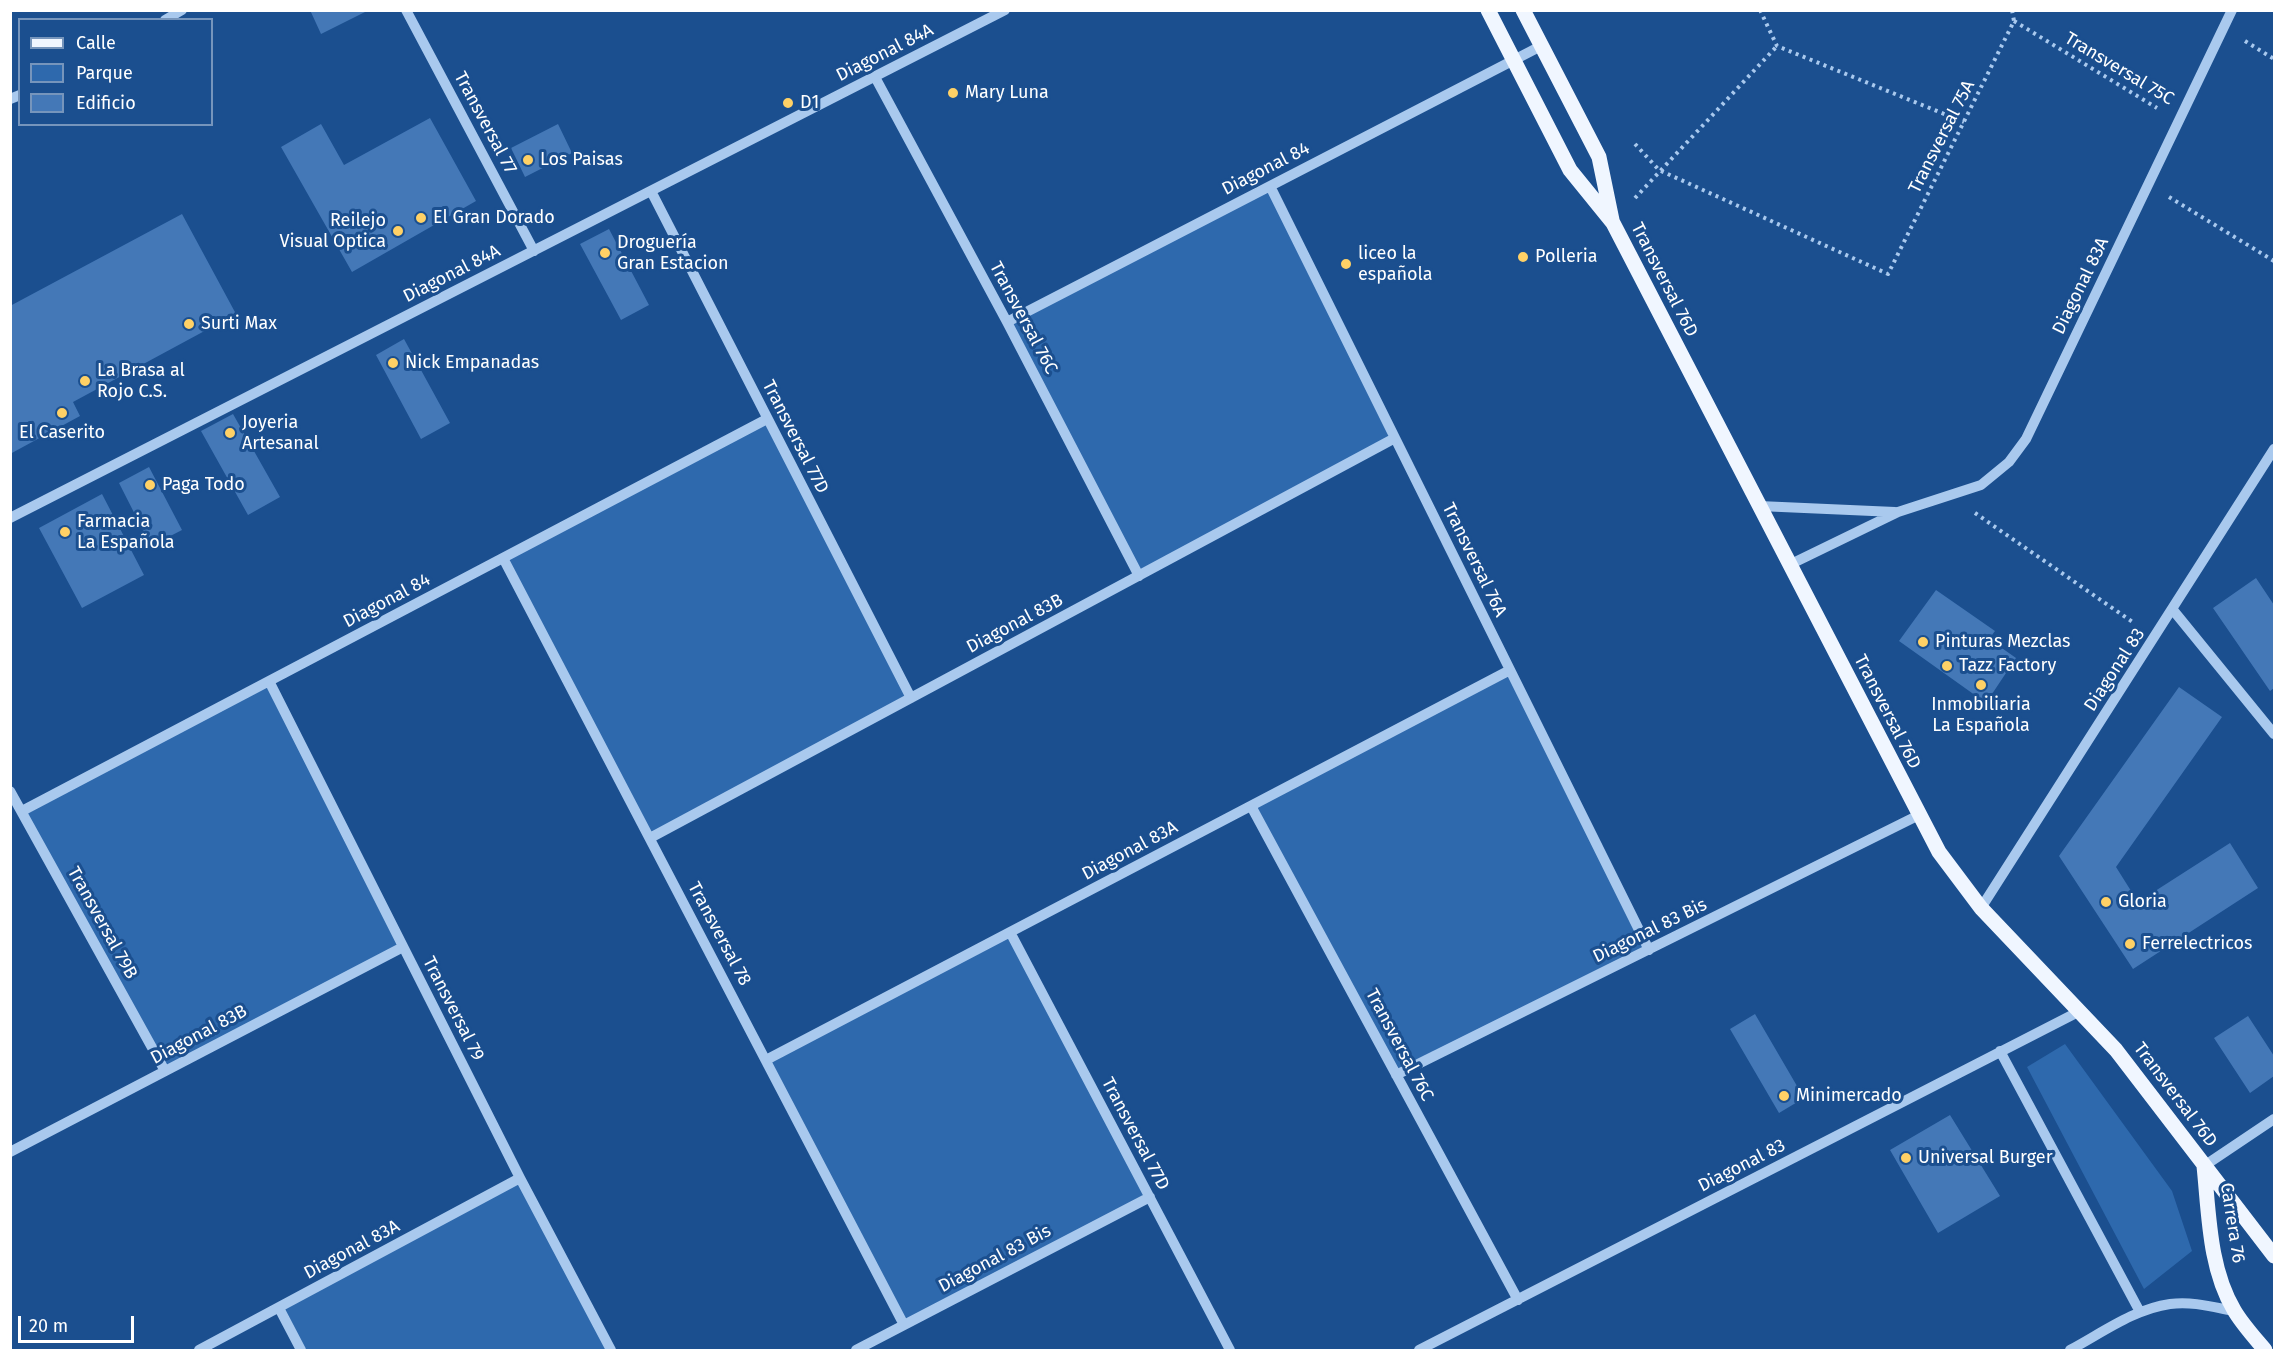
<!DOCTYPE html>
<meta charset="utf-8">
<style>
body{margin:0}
#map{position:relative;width:2285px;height:1361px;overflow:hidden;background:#1b4f8f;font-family:"Fira Sans",sans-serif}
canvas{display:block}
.frame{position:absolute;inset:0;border:12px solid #fff;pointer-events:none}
.legend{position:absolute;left:18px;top:18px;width:195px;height:108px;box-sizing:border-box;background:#1b4f8f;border:2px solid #7695bc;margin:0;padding:8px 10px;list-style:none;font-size:18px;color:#fff}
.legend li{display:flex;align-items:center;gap:12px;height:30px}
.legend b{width:30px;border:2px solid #7695bc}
.scale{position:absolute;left:18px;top:1316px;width:116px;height:27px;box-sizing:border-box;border:3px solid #fff;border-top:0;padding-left:8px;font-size:18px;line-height:21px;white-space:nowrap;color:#fff;-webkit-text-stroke:4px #1b4f8f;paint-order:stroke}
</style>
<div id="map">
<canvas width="2285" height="1361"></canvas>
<div class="frame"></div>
<ul class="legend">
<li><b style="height:8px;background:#f0f6ff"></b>Calle</li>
<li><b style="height:16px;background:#2e69ad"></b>Parque</li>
<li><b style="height:16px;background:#4478b7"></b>Edificio</li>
</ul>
<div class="scale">20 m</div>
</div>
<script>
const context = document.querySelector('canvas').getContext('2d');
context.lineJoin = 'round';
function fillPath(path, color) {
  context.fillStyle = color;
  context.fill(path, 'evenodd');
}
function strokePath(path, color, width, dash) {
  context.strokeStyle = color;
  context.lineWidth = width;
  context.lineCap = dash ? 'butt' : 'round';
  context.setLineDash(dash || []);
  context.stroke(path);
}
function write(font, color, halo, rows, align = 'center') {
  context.font = font + ' "Fira Sans",sans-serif';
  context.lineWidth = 6;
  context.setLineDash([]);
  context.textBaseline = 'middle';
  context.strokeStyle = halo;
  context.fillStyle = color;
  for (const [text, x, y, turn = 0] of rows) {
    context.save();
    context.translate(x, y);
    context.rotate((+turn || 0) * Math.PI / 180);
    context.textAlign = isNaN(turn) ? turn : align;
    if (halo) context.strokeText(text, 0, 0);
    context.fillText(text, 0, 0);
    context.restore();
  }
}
fillPath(new Path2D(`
 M 1270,186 L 1395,438 L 1139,576 L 1007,322 Z
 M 767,419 L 911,698 L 650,838 L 503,558 Z
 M 1510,670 L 1649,950 L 1396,1075 L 1251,806 Z
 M 269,681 L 403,947 L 165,1071 L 22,811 Z
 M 1010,932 L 1150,1197 L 904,1325 L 766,1060 Z
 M 2065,1044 L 2172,1191 L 2192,1251 L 2144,1289 L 2027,1067 Z
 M 520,1178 L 611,1350 L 301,1350 L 279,1308 Z`), '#2e69ad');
fillPath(new Path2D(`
 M 310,10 L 369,10 L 321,34 Z
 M 430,118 L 476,201 L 352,272 L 281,147 L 321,124 L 344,165 Z
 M 558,124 L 572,153 L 525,177 L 511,148 Z
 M 182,214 L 236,314 L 73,402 L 80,416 L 10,454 L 10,306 Z
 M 609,229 L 649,305 L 621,320 L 580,244 Z
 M 404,339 L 450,423 L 421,439 L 376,355 Z
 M 233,414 L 280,497 L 248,515 L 201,431 Z
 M 149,467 L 182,530 L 151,546 L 119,483 Z
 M 102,494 L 144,575 L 82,608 L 39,528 Z
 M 2256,578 L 2274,605 L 2274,688 L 2270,691 L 2213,608 Z
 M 1936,590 L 1995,631 L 1989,639 L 2016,658 L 1986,703 L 1899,641 Z
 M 2179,687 L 2222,717 L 2116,867 L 2138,902 L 2230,843 L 2258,888 L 2133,969 L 2059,856 Z
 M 1755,1014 L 1804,1098 L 1779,1113 L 1730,1029 Z
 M 2248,1016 L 2274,1056 L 2274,1076 L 2250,1093 L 2214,1038 Z
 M 1950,1115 L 2000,1196 L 1938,1233 L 1890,1150 Z`), '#4478b7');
strokePath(new Path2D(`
 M 1760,10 L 1777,46 L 1964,122
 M 2014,21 L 2157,108
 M 2245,41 L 2274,59
 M 1635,144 L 1659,170 L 1888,274 L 2014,21 L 2012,10
 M 2169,197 L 2274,261
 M 1635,198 L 1777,46
 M 1975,513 L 2134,623`), '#a9c9ee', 4, [3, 4.5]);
strokePath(new Path2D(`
 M 406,10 L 534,251
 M 165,20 L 182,10
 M 875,77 L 1007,322 L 1139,576
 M 10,99 L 20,95
 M 1270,186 L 1649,950
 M 651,191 L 911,698
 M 1007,322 L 1541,46
 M 1759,506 L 1895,512
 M 10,518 L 1005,10
 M 503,558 L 904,1325
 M 1789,565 L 1898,512 L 1981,485 L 2009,462 L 2026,439 L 2232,10
 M 2173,610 L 2274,734
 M 269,681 L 520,1178 L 611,1350
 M 10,791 L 165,1071
 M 1251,806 L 1518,1300
 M 22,811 L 767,419
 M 650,838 L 1395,438
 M 1981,908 L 2274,449
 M 1010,932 L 1230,1350
 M 2000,1051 L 2140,1312
 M 766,1060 L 1510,670
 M 1396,1075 L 1919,815
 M 10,1152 L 403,947
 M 2204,1166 L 2274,1119
 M 279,1308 L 301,1350
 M 199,1350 L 520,1178
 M 856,1350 L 1150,1197
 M 1419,1350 L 2080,1011
 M 2070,1350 C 2102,1333 2134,1309 2170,1304 C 2192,1301 2213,1307 2234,1311`), '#a9c9ee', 10);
strokePath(new Path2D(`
 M 1488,10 L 1570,170 L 1613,223 L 1939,852 L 1981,908 L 2116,1050 L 2274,1256
 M 1523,10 L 1599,157 L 1612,220
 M 2204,1166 C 2209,1214 2209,1268 2234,1310 C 2242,1324 2255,1338 2265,1350`), '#f0f6ff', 15);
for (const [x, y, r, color] of [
 [953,93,6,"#ffd166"],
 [788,103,6,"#ffd166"],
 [528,160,6,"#ffd166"],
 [421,218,6,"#ffd166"],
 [398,231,6,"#ffd166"],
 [605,253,6,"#ffd166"],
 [1523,257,6,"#ffd166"],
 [1346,264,6,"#ffd166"],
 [189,324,6,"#ffd166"],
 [393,363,6,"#ffd166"],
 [85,381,6,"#ffd166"],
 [62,413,6,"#ffd166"],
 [230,433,6,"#ffd166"],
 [150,485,6,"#ffd166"],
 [65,532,6,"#ffd166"],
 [1923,642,6,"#ffd166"],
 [1947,666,6,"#ffd166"],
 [1981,685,6,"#ffd166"],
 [2106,902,6,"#ffd166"],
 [2130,944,6,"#ffd166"],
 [1784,1096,6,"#ffd166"],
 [1906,1158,6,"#ffd166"]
]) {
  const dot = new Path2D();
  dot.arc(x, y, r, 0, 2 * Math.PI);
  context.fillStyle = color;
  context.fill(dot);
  strokePath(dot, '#1b4f8f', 2);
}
write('18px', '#fff', '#1b4f8f', [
 ["Diagonal 84A",885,53,-27],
 ["Transversal 75C",2119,69,31],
 ["Transversal 77",485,123,62],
 ["Transversal 75A",1942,137,-63],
 ["Diagonal 84",1266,169,-27],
 ["Diagonal 84A",452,274,-27],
 ["Transversal 76D",1664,280,63],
 ["Diagonal 83A",2081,286,-64],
 ["Transversal 76C",1023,318,62],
 ["Transversal 77D",795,437,63],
 ["Transversal 76A",1474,560,64],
 ["Diagonal 84",387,601,-28],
 ["Diagonal 83B",1015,624,-28],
 ["Diagonal 83",2115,670,-57],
 ["Transversal 76D",1887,712,63],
 ["Diagonal 83A",1130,851,-28],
 ["Transversal 79B",102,923,61],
 ["Diagonal 83 Bis",1650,931,-26],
 ["Transversal 78",719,934,62],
 ["Transversal 79",453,1009,63],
 ["Diagonal 83B",199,1035,-28],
 ["Transversal 76C",1399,1045,62],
 ["Transversal 76D",2175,1095,53],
 ["Transversal 77D",1135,1134,62],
 ["Diagonal 83",1742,1166,-27],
 ["Carrera 76",2232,1223,81],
 ["Diagonal 83A",352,1250,-28],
 ["Diagonal 83 Bis",995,1259,-28]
]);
write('18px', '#fff', '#1b4f8f', [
 ["Mary Luna",965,93],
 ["D1",800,103],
 ["Los Paisas",540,160],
 ["El Gran Dorado",433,218],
 ["Reilejo",386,221,"right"],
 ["Visual Optica",386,242,"right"],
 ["Droguería",617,243],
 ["Gran Estacion",617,264],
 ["liceo la",1358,254],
 ["española",1358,275],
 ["Polleria",1535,257],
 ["Surti Max",201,324],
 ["Nick Empanadas",405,363],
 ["La Brasa al",97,371],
 ["Rojo C.S.",97,392],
 ["Joyeria",242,423],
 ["Artesanal",242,444],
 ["El Caserito",62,433,"center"],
 ["Paga Todo",162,485],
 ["Farmacia",77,522],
 ["La Española",77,543],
 ["Pinturas Mezclas",1935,642],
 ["Tazz Factory",1959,666],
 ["Inmobiliaria",1981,705,"center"],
 ["La Española",1981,726,"center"],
 ["Gloria",2118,902],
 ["Ferrelectricos",2142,944],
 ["Minimercado",1796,1096],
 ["Universal Burger",1918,1158]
], 'left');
</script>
